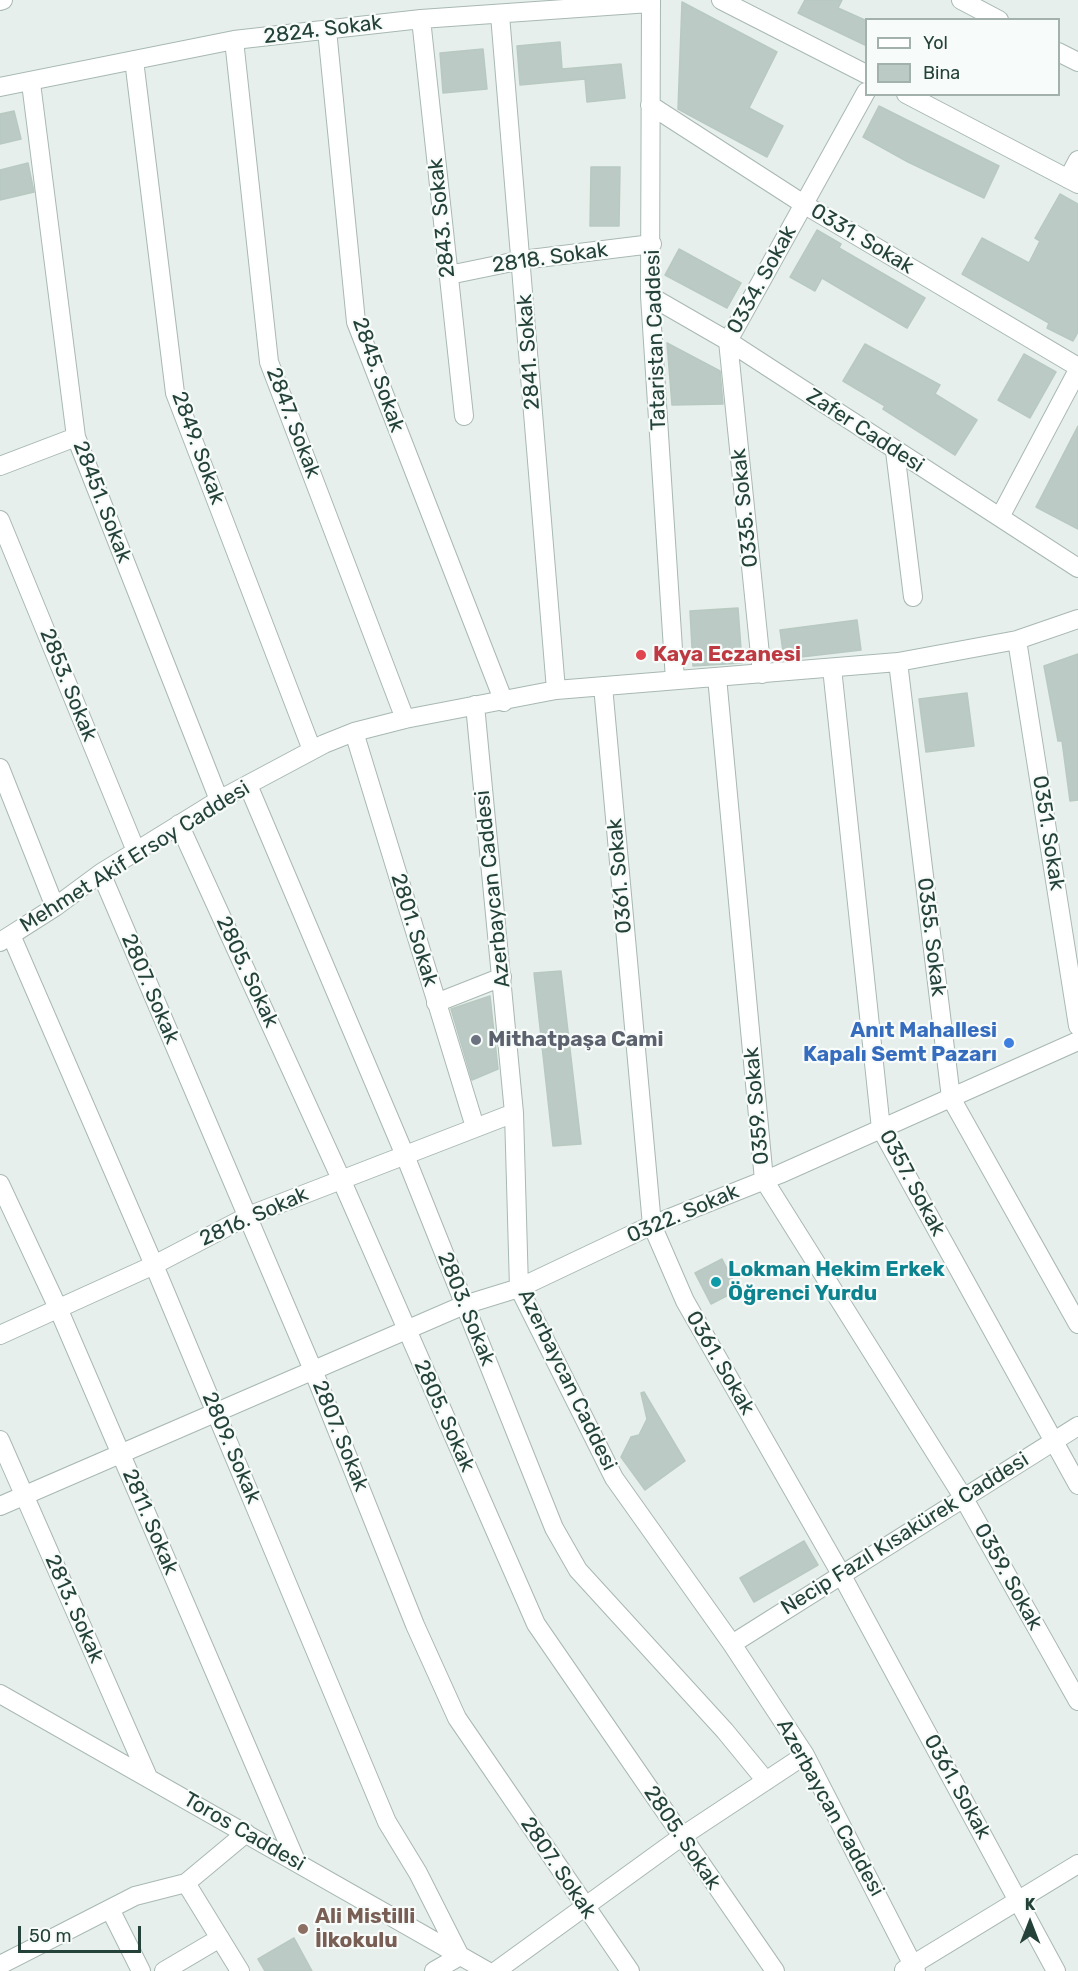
<!DOCTYPE html>
<meta charset="utf-8">
<style>
body{margin:0}
#map{position:relative;width:1078px;height:1971px;overflow:hidden;background:#e6efeb;font-family:Rubik,sans-serif}
canvas{display:block}
.legend{position:absolute;left:865px;top:18px;width:195px;height:78px;box-sizing:border-box;background:#f7fbf9;border:2px solid #a3b1ad;margin:0;padding:8px 10px;list-style:none;font-size:18px;color:#24423a}
.legend li{display:flex;align-items:center;gap:12px;height:30px}
.legend b{width:30px;border:2px solid #a3b1ad}
.north{position:absolute;left:1000px;top:1893px;width:60px;height:60px;-webkit-text-stroke:4px #f7fbf9;paint-order:stroke;rotate:0deg;font-size:16px;font-weight:700;line-height:24px;text-align:center;color:#24423a}
.north::after{content:'';display:block;margin:auto;width:21px;height:27px;background:#24423a;clip-path:polygon(50% 0,100% 100%,50% 72%,0 100%)}
.scale{position:absolute;left:18px;top:1926px;width:123px;height:27px;box-sizing:border-box;border:3px solid #24423a;border-top:0;padding-left:8px;font-size:18px;line-height:21px;white-space:nowrap;color:#24423a;-webkit-text-stroke:4px #f7fbf9;paint-order:stroke}
</style>
<div id="map">
<canvas width="1078" height="1971"></canvas>
<ul class="legend">
<li><b style="height:8px;background:#fff"></b>Yol</li>
<li><b style="height:16px;background:#bbcac4"></b>Bina</li>
</ul>
<div class="north">K</div>
<div class="scale">50 m</div>
</div>
<script>
const context = document.querySelector('canvas').getContext('2d');
context.lineJoin = 'round';
function fillPath(path, color) {
  context.fillStyle = color;
  context.fill(path, 'evenodd');
}
function strokePath(path, color, width, dash) {
  context.strokeStyle = color;
  context.lineWidth = width;
  context.lineCap = dash ? 'butt' : 'round';
  context.setLineDash(dash || []);
  context.stroke(path);
}
function write(font, color, halo, rows, align = 'center') {
  context.font = font + ' Rubik,sans-serif';
  context.lineWidth = 4.5;
  context.setLineDash([]);
  context.textBaseline = 'middle';
  context.strokeStyle = halo;
  context.fillStyle = color;
  for (const [text, x, y, turn = 0] of rows) {
    context.save();
    context.translate(x, y);
    context.rotate((+turn || 0) * Math.PI / 180);
    context.textAlign = isNaN(turn) ? turn : align;
    if (halo) context.strokeText(text, 0, 0);
    context.fillText(text, 0, 0);
    context.restore();
  }
}
const building = new Path2D(`
 M 805,0 L 842,0 L 838,8 L 867,21 L 867,46 L 798,13 Z
 M 682,2 L 777,52 L 749,108 L 783,126 L 767,157 L 678,109 Z
 M 560,42 L 562,69 L 621,64 L 625,98 L 587,102 L 585,79 L 520,85 L 517,46 Z
 M 483,49 L 487,89 L 443,93 L 440,53 Z
 M 879,106 L 999,166 L 984,198 L 908,162 L 863,137 Z
 M 14,111 L 21,139 L 0,144 L 0,114 Z
 M 28,163 L 34,192 L 0,200 L 0,170 Z
 M 591,167 L 620,167 L 619,226 L 590,226 Z
 M 1060,194 L 1078,204 L 1078,332 L 1073,341 L 1047,328 L 1049,323 L 962,274 L 982,238 L 1029,263 L 1040,241 L 1035,238 Z
 M 817,230 L 841,244 L 839,248 L 925,298 L 907,328 L 822,278 L 815,291 L 790,277 Z
 M 679,249 L 741,283 L 727,308 L 665,275 Z
 M 667,343 L 720,371 L 723,404 L 672,405 Z
 M 865,344 L 940,385 L 935,394 L 977,420 L 955,455 L 883,409 L 885,406 L 843,381 Z
 M 1024,354 L 1056,372 L 1030,418 L 998,400 Z
 M 1078,426 L 1078,529 L 1036,507 Z
 M 738,608 L 742,663 L 693,666 L 690,611 Z
 M 857,620 L 861,650 L 784,659 L 780,630 Z
 M 1078,654 L 1078,800 L 1070,801 L 1062,741 L 1058,741 L 1044,666 Z
 M 967,693 L 974,746 L 926,752 L 919,699 Z
 M 561,971 L 581,1144 L 553,1146 L 534,973 Z
 M 490,996 L 498,1069 L 472,1080 L 451,1009 Z
 M 722,1259 L 738,1290 L 711,1304 L 695,1273 Z
 M 644,1392 L 685,1461 L 645,1490 L 621,1457 L 631,1437 L 639,1435 L 647,1419 L 641,1393 Z
 M 804,1541 L 818,1565 L 754,1602 L 740,1578 Z
 M 294,1938 L 312,1971 L 265,1971 L 258,1959 Z`);
fillPath(building, '#bbcac4');
strokePath(building, '#b8c9c2', 1.5);
const minor = new Path2D(`
 M 651,0 L 650,296 L 675,680
 M 721,0 L 866,74
 M 961,0 L 999,20
 M 0,1 L 3,0
 M 500,15 L 556,690
 M 421,19 L 464,416
 M 327,30 L 356,322 L 504,702
 M 234,40 L 269,362 L 405,719
 M 1058,52 L 1078,62
 M 134,60 L 175,393 L 312,750
 M 31,83 L 76,437 L 219,800
 M 0,87 L 234,40 L 421,19 L 650,3
 M 906,94 L 1078,184
 M 650,105 L 805,205 L 1078,367
 M 1068,179 L 1078,160
 M 449,275 L 522,260 L 652,244
 M 650,296 L 728,341 L 1078,568
 M 895,451 L 913,597
 M 0,466 L 76,437
 M 1000,517 L 1078,370
 M 0,520 L 136,851
 M 1017,640 L 1078,1026
 M 898,662 L 951,1098 L 1078,1324
 M 832,668 L 881,1129 L 1078,1485
 M 762,674 L 728,341 L 866,92
 M 717,677 L 764,1180 L 963,1497 L 1078,1701
 M 603,686 L 652,1225 L 685,1301 L 841,1574 L 1056,1971
 M 475,705 L 514,1113 L 519,1288 L 614,1478 L 732,1644 L 805,1755 L 916,1971
 M 354,732 L 475,1127
 M 0,768 L 55,907
 M 248,785 L 404,1153 L 554,1528 L 578,1570 L 725,1731 L 766,1781
 M 179,824 L 341,1179 L 536,1624 L 775,1971
 M 101,873 L 313,1370 L 415,1625 L 457,1718 L 630,1971
 M 11,935 L 154,1265 L 387,1822 L 418,1873 L 460,1956 L 434,1971
 M 0,942 L 55,907 L 101,873 L 219,800 L 324,744 L 354,732 L 405,719 L 556,690 L 898,662 L 1017,640 L 1078,619
 M 436,1003 L 502,977
 M 0,1184 L 58,1308 L 296,1861
 M 0,1335 L 154,1265 L 248,1216 L 514,1113
 M 0,1440 L 148,1777
 M 0,1506 L 464,1305 L 519,1288 L 652,1225 L 780,1174 L 1078,1041
 M 732,1644 L 1078,1426
 M 0,1694 L 487,1971
 M 186,1883 L 240,1971
 M 110,1909 L 141,1971
 M 0,1965 L 135,1896 L 186,1883 L 246,1833
 M 904,1970 L 1078,1864
 M 164,1971 L 220,1938
 M 496,1971 L 681,1837 L 805,1755`);
strokePath(minor, '#a8b8b2', 20);
strokePath(minor, '#fff', 18);
for (const [x, y, r, color] of [
 [641,655,6,"#e0444e"],
 [476,1040,6,"#6b7280"],
 [1009,1043,6,"#3f7fe0"],
 [716,1282,6,"#0f9aa8"],
 [303,1929,6,"#8d6e63"]
]) {
  const dot = new Path2D();
  dot.arc(x, y, r, 0, 2 * Math.PI);
  context.fillStyle = color;
  context.fill(dot);
  strokePath(dot, '#f7fbf9', 2);
}
write('21px', '#24423a', '#f7fbf9', [
 ["2824. Sokak",323,30,-7],
 ["2843. Sokak",442,218,-96],
 ["0331. Sokak",862,239,31],
 ["2818. Sokak",550,258,-8],
 ["0334. Sokak",762,280,-61],
 ["Tataristan Caddesi",656,340,-92],
 ["2841. Sokak",529,352,-94],
 ["2845. Sokak",378,375,71],
 ["2847. Sokak",293,423,69],
 ["Zafer Caddesi",865,431,33],
 ["2849. Sokak",198,448,70],
 ["28451. Sokak",102,502,69],
 ["0335. Sokak",745,508,-96],
 ["2853. Sokak",68,685,68],
 ["0351. Sokak",1048,833,81],
 ["Mehmet Akif Ersoy Caddesi",135,857,-32],
 ["0361. Sokak",620,876,-95],
 ["Azerbaycan Caddesi",493,889,-96],
 ["2801. Sokak",414,930,73],
 ["0355. Sokak",931,937,83],
 ["2805. Sokak",247,972,65],
 ["2807. Sokak",150,989,67],
 ["0359. Sokak",757,1106,-95],
 ["0357. Sokak",912,1183,62],
 ["0322. Sokak",683,1214,-23],
 ["2816. Sokak",254,1217,-24],
 ["2803. Sokak",466,1309,68],
 ["0361. Sokak",720,1363,60],
 ["Azerbaycan Caddesi",567,1380,64],
 ["2805. Sokak",444,1416,66],
 ["2807. Sokak",340,1436,68],
 ["2809. Sokak",231,1448,67],
 ["2811. Sokak",150,1522,67],
 ["Necip Fazıl Kısakürek Caddesi",905,1534,-32],
 ["0359. Sokak",1008,1577,61],
 ["2813. Sokak",74,1609,66],
 ["0361. Sokak",957,1787,61],
 ["Azerbaycan Caddesi",830,1808,61],
 ["Toros Caddesi",244,1832,30],
 ["2805. Sokak",682,1838,56],
 ["2807. Sokak",558,1868,56]
]);
write('bold 21px', '#be3a42', '#f7fbf9', [
 ["Kaya Eczanesi",653,655]
], 'left');
write('bold 21px', '#366cbe', '#f7fbf9', [
 ["Anıt Mahallesi",997,1031],
 ["Kapalı Semt Pazarı",997,1055]
], 'right');
write('bold 21px', '#5b616d', '#f7fbf9', [
 ["Mithatpaşa Cami",488,1040]
], 'left');
write('bold 21px', '#0d838f', '#f7fbf9', [
 ["Lokman Hekim Erkek",728,1270],
 ["Öğrenci Yurdu",728,1294]
], 'left');
write('bold 21px', '#785e54', '#f7fbf9', [
 ["Ali Mistilli",315,1917],
 ["İlkokulu",315,1941]
], 'left');
</script>
